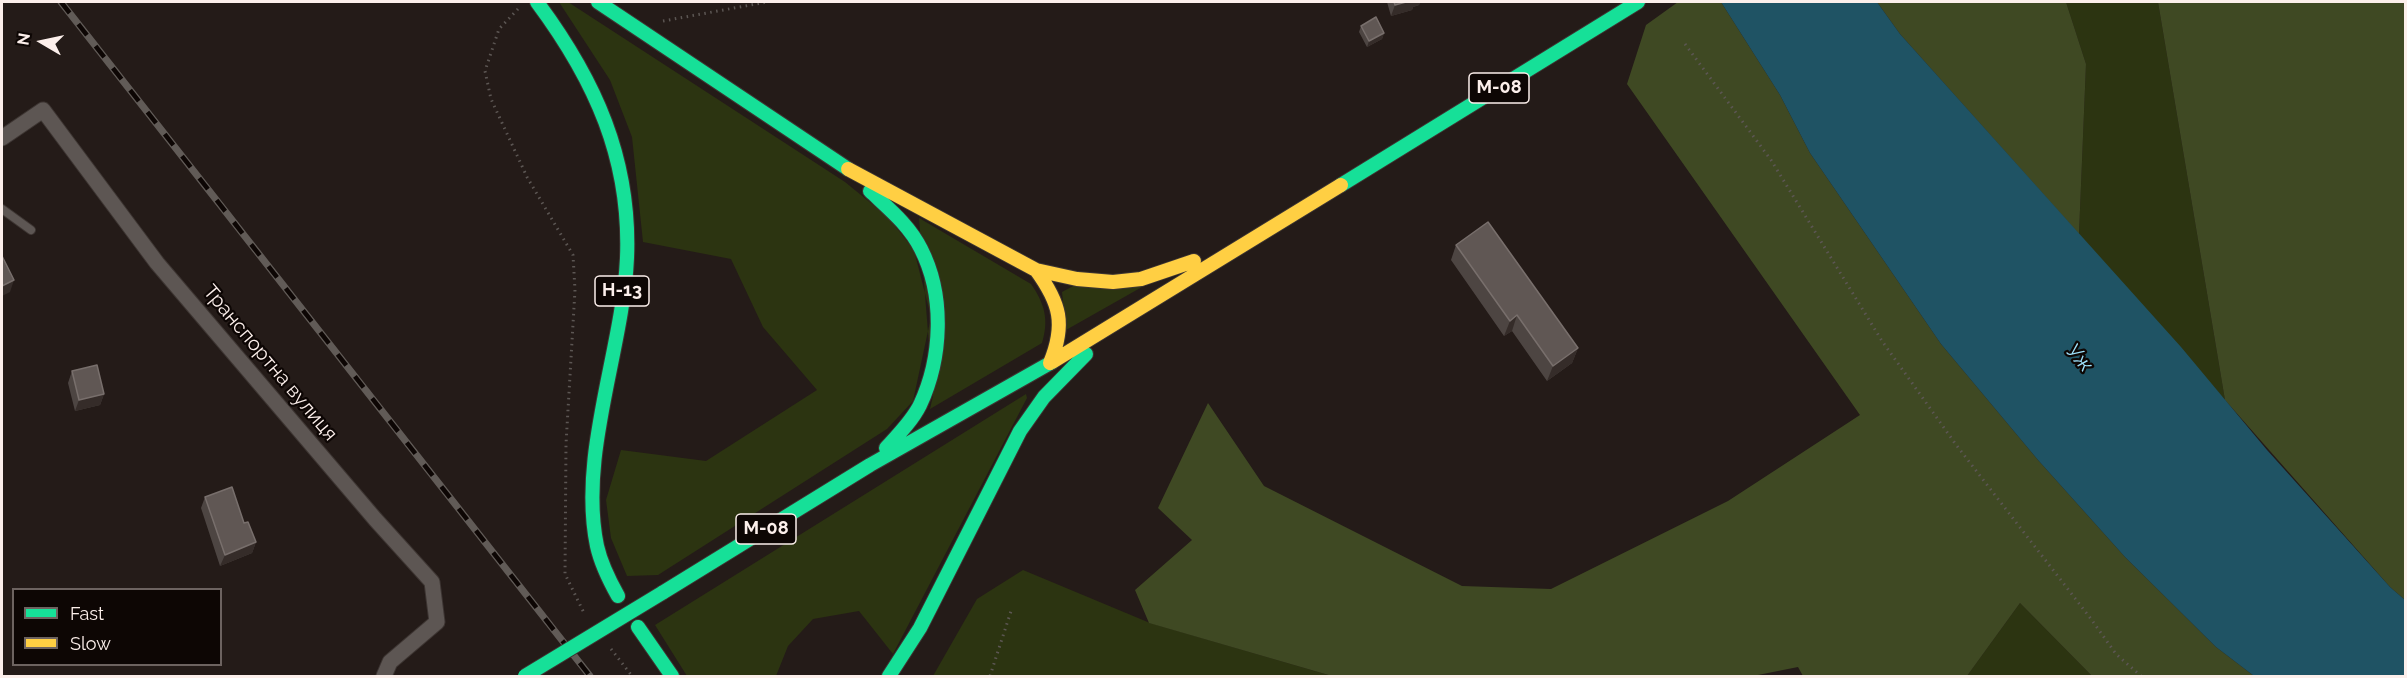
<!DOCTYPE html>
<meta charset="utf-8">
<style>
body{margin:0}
#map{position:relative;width:2407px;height:678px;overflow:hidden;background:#241b18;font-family:Raleway,sans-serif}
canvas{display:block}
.frame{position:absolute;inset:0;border:3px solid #fcefeb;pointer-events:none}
.legend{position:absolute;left:12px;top:588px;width:210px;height:78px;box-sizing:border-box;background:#0d0604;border:2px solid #6d6360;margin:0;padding:8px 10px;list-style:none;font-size:18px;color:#fcefeb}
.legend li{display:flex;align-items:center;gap:12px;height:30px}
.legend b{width:30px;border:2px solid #6d6360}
.north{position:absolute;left:12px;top:12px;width:60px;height:60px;-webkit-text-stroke:4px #0d0604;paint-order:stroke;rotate:279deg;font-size:16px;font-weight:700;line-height:24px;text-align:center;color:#fcefeb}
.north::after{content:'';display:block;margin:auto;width:21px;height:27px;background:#fcefeb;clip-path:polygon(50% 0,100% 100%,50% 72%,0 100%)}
</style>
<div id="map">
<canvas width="2407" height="678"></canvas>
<div class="frame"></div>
<ul class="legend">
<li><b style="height:8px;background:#16e098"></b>Fast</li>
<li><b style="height:8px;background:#ffcf43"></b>Slow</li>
</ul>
<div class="north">N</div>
</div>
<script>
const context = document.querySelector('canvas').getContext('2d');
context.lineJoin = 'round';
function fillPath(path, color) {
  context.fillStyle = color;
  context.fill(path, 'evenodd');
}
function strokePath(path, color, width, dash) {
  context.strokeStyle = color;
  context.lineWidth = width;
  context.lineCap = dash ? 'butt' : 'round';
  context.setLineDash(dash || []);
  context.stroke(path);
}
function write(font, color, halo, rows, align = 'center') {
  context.font = font + ' Raleway,sans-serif';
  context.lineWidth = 4.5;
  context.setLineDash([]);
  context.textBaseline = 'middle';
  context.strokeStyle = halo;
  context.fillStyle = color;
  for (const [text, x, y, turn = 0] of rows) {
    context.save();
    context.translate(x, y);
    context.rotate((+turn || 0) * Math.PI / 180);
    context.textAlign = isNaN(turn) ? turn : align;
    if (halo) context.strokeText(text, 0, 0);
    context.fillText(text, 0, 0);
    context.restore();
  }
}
fillPath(new Path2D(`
 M 559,2 L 568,2 L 845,182 L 888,217 L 914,250 L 931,317 L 913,401 L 887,429 L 658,575 L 627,576 L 611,538 L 606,500 L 621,450 L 706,461 L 817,390 L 763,327 L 731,259 L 643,242 L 632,137 L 610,80 Z
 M 2066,2 L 2158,2 L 2225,400 L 2079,234 L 2086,64 Z
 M 919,218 L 1031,284 C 1045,304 1049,320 1042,343 L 930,409 L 933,396 Z
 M 1077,284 L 1142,287 L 1066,330 L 1062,292 Z
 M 1026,394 L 1027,398 L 893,654 L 859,611 L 813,619 L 788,646 L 776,676 L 687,676 L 655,625 Z
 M 1023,570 L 1150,623 L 1332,676 L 933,676 L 977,599 Z
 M 2020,603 L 2092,676 L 1967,676 Z`), '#2c3411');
fillPath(new Path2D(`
 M 1678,2 L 1721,2 L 1780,95 L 1810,153 L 1941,344 L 2038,460 L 2125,557 L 2216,647 L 2254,676 L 2092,676 L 2020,603 L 1967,676 L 1803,676 L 1798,667 L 1753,676 L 1332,676 L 1149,623 L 1135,590 L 1192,540 L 1158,508 L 1208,403 L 1264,486 L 1462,586 L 1551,589 L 1728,501 L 1860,415 L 1627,84 L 1646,25 Z
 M 1877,2 L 2066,2 L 2086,64 L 2079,234 L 1900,34 Z
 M 2158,2 L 2405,2 L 2405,600 L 2390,587 L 2225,400 Z`), '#3f4923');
fillPath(new Path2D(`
 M 1721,2 L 1877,2 L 1900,34 L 2181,347 L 2267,450 L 2390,587 L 2405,600 L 2405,676 L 2254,676 L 2216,647 L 2125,557 L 2038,460 L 1941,344 L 1810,153 L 1780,95 Z`), '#1f5364');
const lane = new Path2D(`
 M 2,209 L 31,230`);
const street = new Path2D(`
 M 2,138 L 43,110 L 157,263 L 375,519 L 432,582 L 437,622 L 390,662 L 384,676`);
const fast = new Path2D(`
 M 537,2 C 595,80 631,159 627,258 C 623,350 578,455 597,546 C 601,564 609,580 618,596
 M 598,2 L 848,169
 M 1341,185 L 1638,2
 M 870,191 C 889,209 909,225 921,249 C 945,296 942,358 920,405 C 912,421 898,435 886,448
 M 662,593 L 870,465 L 1052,362
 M 638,627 L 672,676
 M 889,676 L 920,628 L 1020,431 L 1044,397 L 1086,354`);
const slow = new Path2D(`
 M 848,169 L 1036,270 L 1077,279 L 1113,282 L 1141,279 L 1194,261
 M 1036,270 C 1060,303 1066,324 1050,363
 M 1052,362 L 1341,185`);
strokePath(lane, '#3d3532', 10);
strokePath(street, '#3d3532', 17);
strokePath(fast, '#3d3532', 16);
strokePath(slow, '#3d3532', 16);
strokePath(new Path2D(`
 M 518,9 L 499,29 L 485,71 L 491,99 L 527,177 L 573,255 L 575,290 L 566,444 L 565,574 L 585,615
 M 663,21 L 767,2
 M 1685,44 L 1771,160 L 1882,341 L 1957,446 L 2091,619 L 2116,654 L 2141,676
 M 611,649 L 632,676
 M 990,676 L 1012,608`), '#5c5653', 3, [1.5, 4.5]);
strokePath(lane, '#5d5653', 8);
strokePath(street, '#5d5653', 15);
strokePath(fast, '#16e098', 14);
strokePath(slow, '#ffcf43', 14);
const rail = new Path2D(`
 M 61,2 L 590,676`);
strokePath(rail, '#615b57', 7);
strokePath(rail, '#0d0604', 4.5, [14]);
const fastBridge = new Path2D(`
 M 525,676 L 662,593`);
strokePath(fastBridge, '#3d3532', 16, []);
strokePath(fastBridge, '#16e098', 14);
fillPath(new Path2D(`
 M 1387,2 L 1420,2 L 1419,5 L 1413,7 L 1412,10 L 1391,16 Z
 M 1361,26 L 1384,33 L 1382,39 L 1367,47 L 1359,32 Z
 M 1456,245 L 1578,348 L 1572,363 L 1547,381 L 1512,331 L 1504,336 L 1451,260 Z
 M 72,371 L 104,394 L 100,405 L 75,411 L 68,383 Z
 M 205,497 L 244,523 L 256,542 L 252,553 L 220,566 L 201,508 Z`), '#4d4542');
fillPath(new Path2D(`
 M 1406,2 L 1420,2 L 1419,5 L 1413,7 L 1412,10 L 1391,16 L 1395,5 Z
 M 1384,33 L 1382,39 L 1367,47 L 1369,41 Z
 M 14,280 L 10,292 L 2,296 L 2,286 Z
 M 1517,315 L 1512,331 L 1504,336 L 1510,321 Z
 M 1578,348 L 1572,363 L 1547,381 L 1553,366 Z
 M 104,394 L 100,405 L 75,411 L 79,400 Z
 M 256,542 L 252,553 L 220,566 L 225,555 Z`), '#352c29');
const building = new Path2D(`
 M 1394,2 L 1406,2 L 1395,5 Z
 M 1376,17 L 1384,33 L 1369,41 L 1361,26 Z
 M 1488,222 L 1578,348 L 1553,366 L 1517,315 L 1510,321 L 1456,245 Z
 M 2,256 L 14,280 L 2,286 Z
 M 97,365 L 104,394 L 79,400 L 72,371 Z
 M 232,487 L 244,523 L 248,522 L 256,542 L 225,555 L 205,497 Z`);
fillPath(building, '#605754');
strokePath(building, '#786f6c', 1.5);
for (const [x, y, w] of [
 [1499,88,60],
 [622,291,54],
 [766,529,60]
]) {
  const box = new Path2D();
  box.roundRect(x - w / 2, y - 15, w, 30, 4.5);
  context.fillStyle = '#0d0604';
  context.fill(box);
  strokePath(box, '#fcefeb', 1.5);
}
write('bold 18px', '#fcefeb', null, [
 ["М-08",1499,88],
 ["Н-13",622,291],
 ["М-08",766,529]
]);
write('20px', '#fcefeb', '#0d0604', [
 ["Транспортна вулиця",270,363,50]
]);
write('italic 21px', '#9ee2fd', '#0d0604', [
 ["Уж",2079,358,49]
]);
</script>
